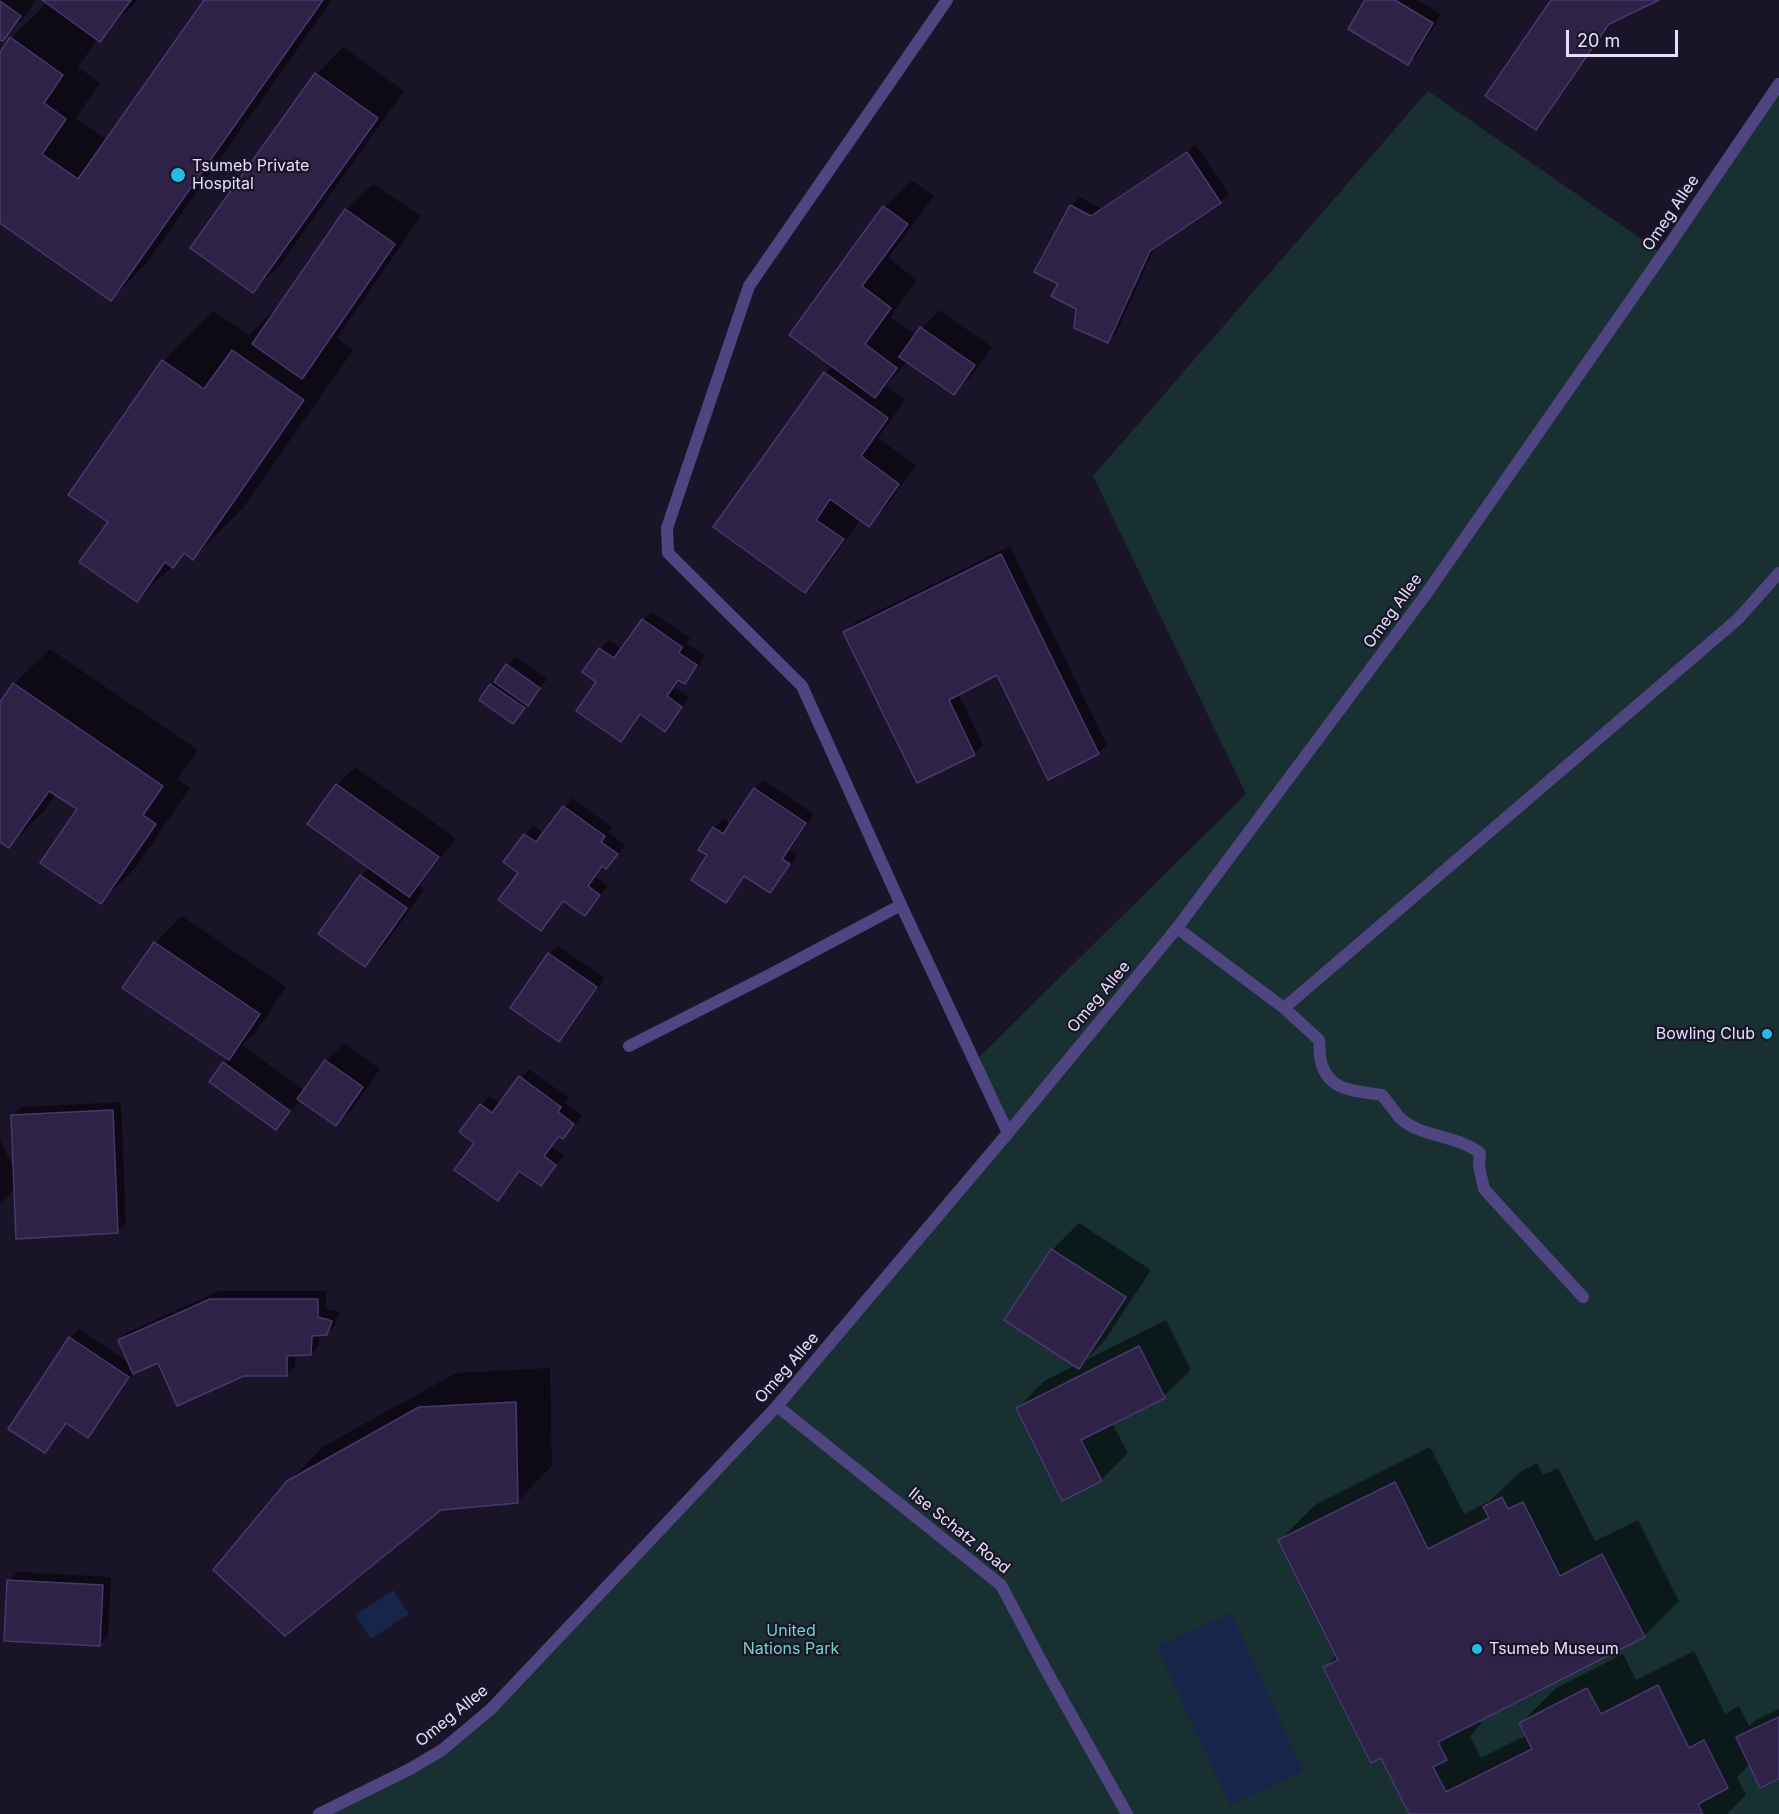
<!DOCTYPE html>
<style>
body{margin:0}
#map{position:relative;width:1779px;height:1814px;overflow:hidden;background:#1a1428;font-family:Inter,sans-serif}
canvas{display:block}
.scale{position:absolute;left:1566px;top:30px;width:112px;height:27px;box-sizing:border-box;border:3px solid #e5dffb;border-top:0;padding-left:8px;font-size:18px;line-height:21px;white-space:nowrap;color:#e5dffb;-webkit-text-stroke:4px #1a1428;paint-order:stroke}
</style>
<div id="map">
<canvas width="1779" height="1814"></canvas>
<div class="scale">20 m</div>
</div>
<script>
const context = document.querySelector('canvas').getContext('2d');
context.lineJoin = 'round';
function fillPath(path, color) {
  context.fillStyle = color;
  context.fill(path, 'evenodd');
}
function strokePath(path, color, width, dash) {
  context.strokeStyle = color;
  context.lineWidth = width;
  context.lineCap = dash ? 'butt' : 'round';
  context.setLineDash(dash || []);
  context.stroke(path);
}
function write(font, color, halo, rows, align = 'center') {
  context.font = font + ' Inter,sans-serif';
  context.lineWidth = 4.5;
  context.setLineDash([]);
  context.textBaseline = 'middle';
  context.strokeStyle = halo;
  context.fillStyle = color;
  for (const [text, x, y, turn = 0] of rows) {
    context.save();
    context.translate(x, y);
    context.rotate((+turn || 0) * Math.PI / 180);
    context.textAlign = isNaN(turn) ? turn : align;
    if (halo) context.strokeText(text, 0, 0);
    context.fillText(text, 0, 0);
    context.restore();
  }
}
fillPath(new Path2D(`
 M 1779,84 L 1779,1814 L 311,1814 L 442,1750 L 777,1406 L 1007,1134 L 974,1062 L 1246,794 L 1093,476 L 1428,91 L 1663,254 Z`), '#183031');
fillPath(new Path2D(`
 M 393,1590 L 409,1614 L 371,1639 L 355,1615 Z
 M 1231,1613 L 1303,1771 L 1230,1805 L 1157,1647 Z`), '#16254a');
fillPath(new Path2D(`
 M 0,0 L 36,0 L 20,22 L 2,39 L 0,38 Z
 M 45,0 L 138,0 L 99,40 L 98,39 L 78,67 L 100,83 L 76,118 L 107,140 L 206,0 L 332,0 L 146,264 L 111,299 L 0,221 L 0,54 L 11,38 L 48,2 Z
 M 1367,0 L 1417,0 L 1441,14 L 1417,55 L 1408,63 Z
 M 1552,0 L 1655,0 L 1613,20 L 1544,120 L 1536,128 Z
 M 343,47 L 404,91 L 280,265 L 253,291 L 317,74 Z
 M 1196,145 L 1229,194 L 1220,202 L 1156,245 L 1116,333 L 1108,341 L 1078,308 L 1060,283 L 1071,206 L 1079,197 L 1101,208 Z
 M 911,180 L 934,196 L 888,258 L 917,280 L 890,317 L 916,335 L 939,310 L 992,347 L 972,375 L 954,393 L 908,361 L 886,386 L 905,400 L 878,438 L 916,465 L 886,507 L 868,525 L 861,519 L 822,573 L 804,591 L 825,373 L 833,365 L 791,334 L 885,207 Z
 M 373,184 L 421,216 L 337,338 L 353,350 L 243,508 L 193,558 L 186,553 L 137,600 L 110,522 L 70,494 L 163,361 L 213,311 L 249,335 L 284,300 L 346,210 Z
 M 1010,546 L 1107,745 L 1098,753 L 998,673 L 958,693 L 983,745 L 974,754 L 918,781 L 845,632 L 854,623 Z
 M 652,612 L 690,638 L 686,643 L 705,656 L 693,673 L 684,682 L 680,679 L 675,687 L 689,698 L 674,721 L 665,730 L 642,713 L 621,740 L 598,681 L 584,672 L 600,649 L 609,640 L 622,649 L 643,620 Z
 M 50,649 L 198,750 L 177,779 L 190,788 L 136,867 L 101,902 L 79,809 L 56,794 L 44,811 L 9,846 L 0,840 L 0,705 L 14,684 Z
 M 516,657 L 547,679 L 513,722 L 481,699 L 491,685 Z
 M 355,767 L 456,838 L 419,886 L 424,890 L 383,947 L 365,965 L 320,933 L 361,876 L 370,867 L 309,824 L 337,785 Z
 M 763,780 L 814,814 L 790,850 L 797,855 L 778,883 L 770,891 L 746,875 L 725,902 L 728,840 L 730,837 L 715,827 L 723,819 L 731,825 L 755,789 Z
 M 572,798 L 612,827 L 608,832 L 625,845 L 615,859 L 606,867 L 604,865 L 596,877 L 608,886 L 593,906 L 584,914 L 565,900 L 541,929 L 520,873 L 525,835 L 533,826 L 544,834 Z
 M 182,916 L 286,987 L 256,1032 L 242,1045 L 305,1091 L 326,1061 L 344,1043 L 380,1069 L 354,1107 L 336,1124 L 301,1100 L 276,1128 L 224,1063 L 229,1059 L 155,943 Z
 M 558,946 L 605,978 L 567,1032 L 559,1040 L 550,954 Z
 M 529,1069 L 569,1098 L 565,1103 L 582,1115 L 572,1129 L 563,1137 L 560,1135 L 552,1147 L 564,1156 L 541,1184 L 521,1170 L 498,1199 L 497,1118 L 499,1116 L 482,1104 L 490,1096 L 500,1104 Z
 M 121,1102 L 126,1223 L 117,1232 L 15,1189 L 0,1203 L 0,1140 L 15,1170 L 12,1116 L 21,1107 Z
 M 1079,1223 L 1151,1270 L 1105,1340 L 1086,1360 L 1166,1320 L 1191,1370 L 1164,1396 L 1112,1423 L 1128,1453 L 1101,1480 L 1018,1408 L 1044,1381 L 1076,1365 L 1006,1320 L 1052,1250 Z
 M 219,1291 L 326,1291 L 326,1309 L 339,1312 L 335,1325 L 327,1334 L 319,1334 L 319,1345 L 311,1354 L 295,1354 L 295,1366 L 286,1375 L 159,1361 L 134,1372 L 97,1427 L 88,1436 L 67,1422 L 53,1443 L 45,1451 L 10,1428 L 70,1338 L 79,1329 L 130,1363 L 120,1340 L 128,1332 Z
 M 550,1368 L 552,1466 L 517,1502 L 441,1509 L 288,1482 L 324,1446 L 456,1373 Z
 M 1430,1447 L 1464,1514 L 1490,1501 L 1520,1472 L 1537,1463 L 1543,1475 L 1558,1468 L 1595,1541 L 1638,1520 L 1679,1601 L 1644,1636 L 1479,1719 L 1481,1724 L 1470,1736 L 1481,1758 L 1527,1735 L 1521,1723 L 1556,1688 L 1623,1654 L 1636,1680 L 1694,1651 L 1725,1714 L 1739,1706 L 1749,1726 L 1756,1720 L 1779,1709 L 1779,1777 L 1750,1764 L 1737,1777 L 1746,1795 L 1727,1814 L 1410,1814 L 1382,1756 L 1325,1667 L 1337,1655 L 1280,1540 L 1315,1505 Z
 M 17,1572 L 111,1577 L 108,1636 L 99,1645 L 9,1581 Z`), '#0007');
const building = new Path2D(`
 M 42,0 L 131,0 L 100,42 Z
 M 204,0 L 323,0 L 111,301 L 0,223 L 0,52 L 10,37 L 63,75 L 44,103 L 66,119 L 42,154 L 78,179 Z
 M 1365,0 L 1395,0 L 1433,23 L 1408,65 L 1348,29 Z
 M 1551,0 L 1659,0 L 1609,24 L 1536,130 L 1485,96 Z
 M 0,1 L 21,16 L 3,41 L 0,40 Z
 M 315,73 L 378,118 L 253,293 L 190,248 Z
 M 1187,152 L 1221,203 L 1150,251 L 1108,343 L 1074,328 L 1076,309 L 1051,296 L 1058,284 L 1034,272 L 1070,205 L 1091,216 Z
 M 883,206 L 908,224 L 862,286 L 891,308 L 865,344 L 897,368 L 875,398 L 789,335 Z
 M 345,209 L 395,244 L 302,379 L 252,344 Z
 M 920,327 L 975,365 L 954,395 L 899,357 Z
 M 232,350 L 304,400 L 193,560 L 184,553 L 173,568 L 165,562 L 137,602 L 79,562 L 108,522 L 68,495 L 162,360 L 204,389 Z
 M 824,372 L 888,418 L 861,456 L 899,484 L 869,527 L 830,499 L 816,520 L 844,539 L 805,593 L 713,527 Z
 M 1001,554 L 1099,754 L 1048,780 L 997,675 L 949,700 L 975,755 L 917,783 L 843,632 Z
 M 642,619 L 682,647 L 679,653 L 697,665 L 685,684 L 678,680 L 667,696 L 682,707 L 665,732 L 640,714 L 621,742 L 576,711 L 596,682 L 582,672 L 599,648 L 614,658 Z
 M 506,664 L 540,688 L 528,706 L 494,682 Z
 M 13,683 L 163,786 L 143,815 L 156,824 L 101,904 L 40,863 L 77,809 L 49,791 L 9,848 L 0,842 L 0,702 Z
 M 490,684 L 525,708 L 513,724 L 479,700 Z
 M 336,784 L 439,857 L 409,897 L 307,824 Z
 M 754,788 L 806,823 L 782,859 L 790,864 L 770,893 L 744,876 L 726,903 L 691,880 L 707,855 L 698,850 L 713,827 L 723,834 Z
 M 563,806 L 605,836 L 601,842 L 618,854 L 606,869 L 602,866 L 588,886 L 600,895 L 585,916 L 563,901 L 541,931 L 498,900 L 518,873 L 503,862 L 524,834 L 536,842 Z
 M 360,875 L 407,908 L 365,967 L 318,934 Z
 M 154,942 L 260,1014 L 229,1060 L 122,988 Z
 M 548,953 L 597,987 L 559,1042 L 510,1008 Z
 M 325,1060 L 363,1087 L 336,1126 L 297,1099 Z
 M 223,1062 L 290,1111 L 276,1130 L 209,1082 Z
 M 519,1076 L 561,1107 L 558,1112 L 574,1124 L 563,1139 L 559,1136 L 544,1156 L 556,1165 L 541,1186 L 519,1171 L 498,1201 L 454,1170 L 474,1143 L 459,1132 L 480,1104 L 492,1113 Z
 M 113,1110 L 118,1233 L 16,1239 L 11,1115 Z
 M 1051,1249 L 1126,1297 L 1079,1369 L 1004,1320 Z
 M 210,1299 L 318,1299 L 318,1317 L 332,1321 L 327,1335 L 312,1336 L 311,1355 L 287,1356 L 287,1376 L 244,1376 L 177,1406 L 158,1363 L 133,1374 L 118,1340 Z
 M 69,1337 L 129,1377 L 88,1438 L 66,1423 L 45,1453 L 8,1429 Z
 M 1139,1346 L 1165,1398 L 1081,1440 L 1102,1481 L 1062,1501 L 1016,1408 Z
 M 516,1402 L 518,1503 L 441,1510 L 285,1636 L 213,1570 L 287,1481 L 419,1407 Z
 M 1395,1482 L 1428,1549 L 1489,1518 L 1483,1507 L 1502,1497 L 1508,1509 L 1523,1502 L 1560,1576 L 1602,1554 L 1645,1637 L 1438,1742 L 1447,1760 L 1433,1767 L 1446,1792 L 1532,1749 L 1519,1723 L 1587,1688 L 1601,1714 L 1658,1685 L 1689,1748 L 1704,1740 L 1728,1788 L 1698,1804 L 1703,1814 L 1409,1814 L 1381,1758 L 1371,1763 L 1323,1667 L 1338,1660 L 1278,1540 Z
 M 7,1580 L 103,1585 L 100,1646 L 4,1641 Z
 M 1779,1717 L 1779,1779 L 1760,1788 L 1736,1737 Z`);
fillPath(building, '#2e2247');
strokePath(building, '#483870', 1.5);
strokePath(new Path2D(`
 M 947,0 L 749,286 L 667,528 L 668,553 L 802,686 L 901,905 L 1008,1133
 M 1177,928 L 1284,1008 L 1319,1040 C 1320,1048 1319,1057 1322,1065 C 1330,1092 1359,1091 1382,1095 C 1388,1102 1394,1111 1400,1118 C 1422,1138 1457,1135 1480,1153 L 1479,1166 L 1484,1189 L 1583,1297
 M 1284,1008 L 1738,619 L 1779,573
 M 629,1046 L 773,973 L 901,905
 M 777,1406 L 1001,1585 L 1046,1670 L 1127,1814`), '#4e4581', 12);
strokePath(new Path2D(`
 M 319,1814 L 410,1769 L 442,1750 L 491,1709 L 777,1406 L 1008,1133 L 1177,928 L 1424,597 L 1663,254 L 1779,84`), '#4e4581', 12);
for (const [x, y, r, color] of [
 [178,175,8,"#24bce2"],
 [1767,1034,6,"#24bce2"],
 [1477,1649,6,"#24bce2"]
]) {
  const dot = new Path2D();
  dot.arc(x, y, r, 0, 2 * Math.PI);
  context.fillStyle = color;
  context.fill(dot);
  strokePath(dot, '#1a1428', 2);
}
write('16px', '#e5dffb', '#1a1428', [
 ["Tsumeb Private",192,166],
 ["Hospital",192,184],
 ["Bowling Club",1755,1034,"right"],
 ["Tsumeb Museum",1489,1649]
], 'left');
write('16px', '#e5dffb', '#1a1428', [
 ["Omeg Allee",1671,213,-56],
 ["Omeg Allee",1393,611,-54],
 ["Omeg Allee",1099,997,-50],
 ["Omeg Allee",787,1368,-49],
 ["Ilse Schatz Road",959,1531,39],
 ["Omeg Allee",452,1716,-39]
]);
write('16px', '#73d3c5', '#1a1428', [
 ["United",791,1631],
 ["Nations Park",791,1649]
]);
</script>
